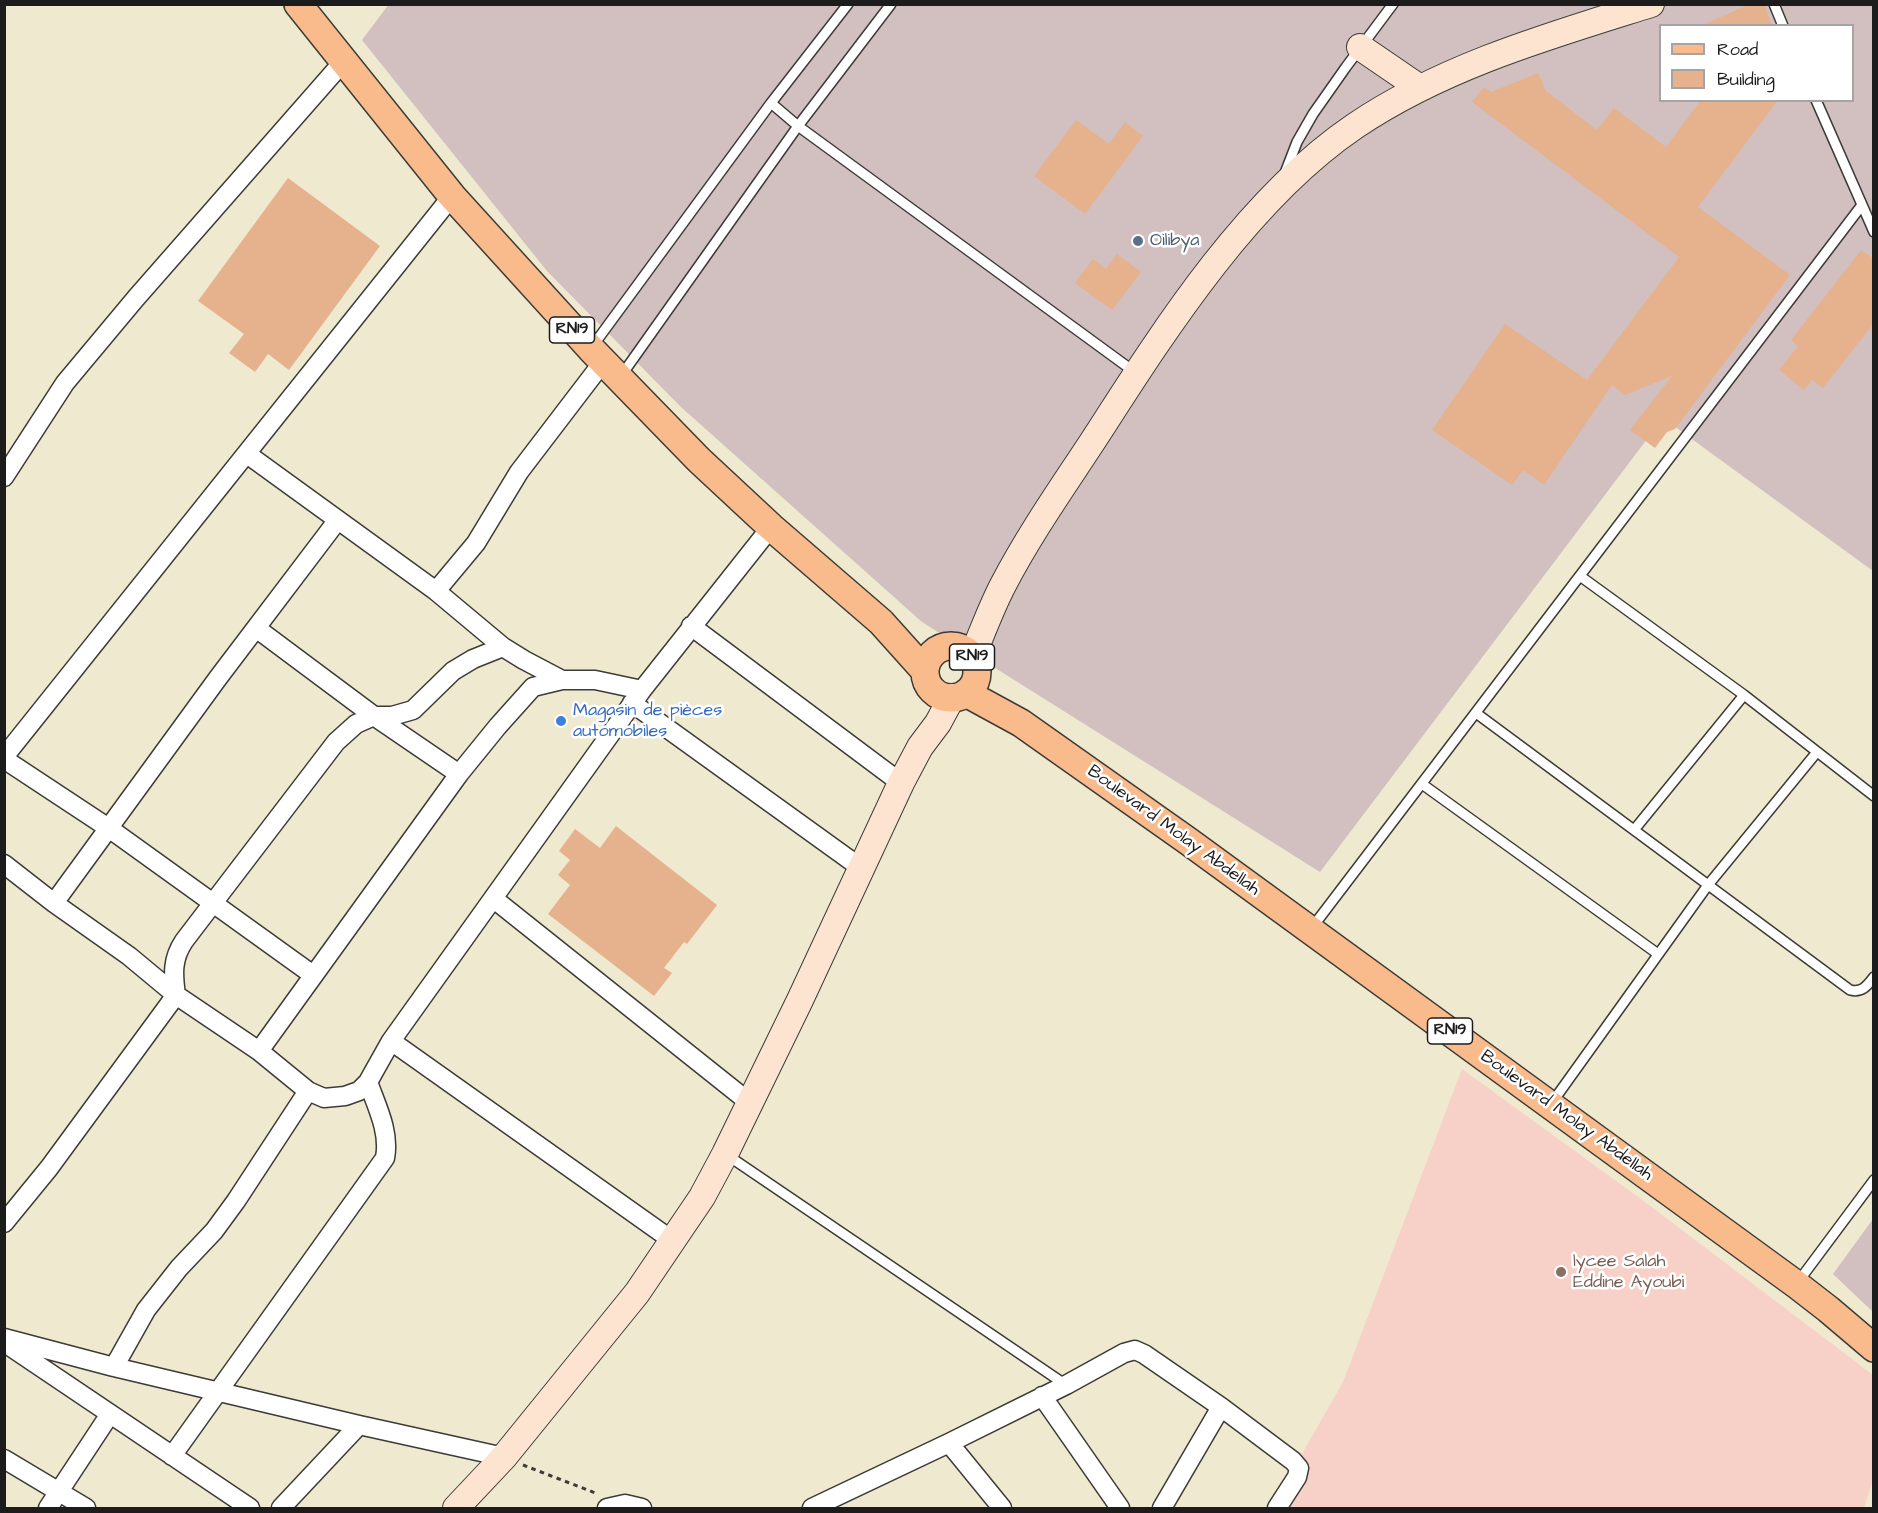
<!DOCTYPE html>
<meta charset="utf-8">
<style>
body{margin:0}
#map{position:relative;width:1878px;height:1513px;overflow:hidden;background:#eee9cf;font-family:"Architects Daughter",sans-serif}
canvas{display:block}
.frame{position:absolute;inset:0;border:6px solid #1c1c1c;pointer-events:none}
.legend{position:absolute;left:1659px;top:24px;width:195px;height:78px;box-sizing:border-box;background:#fff;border:2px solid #a4a4a4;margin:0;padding:8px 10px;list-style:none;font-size:18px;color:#1c1c1c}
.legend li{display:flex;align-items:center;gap:12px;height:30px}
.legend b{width:30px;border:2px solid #a4a4a4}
</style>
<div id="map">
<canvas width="1878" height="1513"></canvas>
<div class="frame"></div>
<ul class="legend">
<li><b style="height:8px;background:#fabb8c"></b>Road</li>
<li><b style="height:16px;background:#e6b28e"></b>Building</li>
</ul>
</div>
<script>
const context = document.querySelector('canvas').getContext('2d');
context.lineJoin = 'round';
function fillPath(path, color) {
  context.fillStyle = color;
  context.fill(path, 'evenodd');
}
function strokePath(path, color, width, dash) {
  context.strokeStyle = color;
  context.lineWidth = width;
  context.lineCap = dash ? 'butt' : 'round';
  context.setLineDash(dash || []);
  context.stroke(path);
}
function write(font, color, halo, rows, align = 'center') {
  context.font = font + ' "Architects Daughter",sans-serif';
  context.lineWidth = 5;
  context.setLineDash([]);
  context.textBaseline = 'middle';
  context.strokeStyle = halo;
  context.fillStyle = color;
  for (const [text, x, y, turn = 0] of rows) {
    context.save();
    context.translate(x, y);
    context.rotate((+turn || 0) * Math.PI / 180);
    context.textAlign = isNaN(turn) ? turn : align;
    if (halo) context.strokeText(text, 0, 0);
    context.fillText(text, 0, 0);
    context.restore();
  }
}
fillPath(new Path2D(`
 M 1462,1069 L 1649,1205 L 1873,1375 L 1873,1480 L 1864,1508 L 1271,1508 L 1343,1382 Z`), '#f7d1c7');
fillPath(new Path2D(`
 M 389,4 L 1873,5 L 1873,571 L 1663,418 L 1320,872 L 922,622 L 681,407 L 547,271 L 362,40 ZM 1660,26 L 1852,26 L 1852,100 L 1660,100 Z
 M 1873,1219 L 1873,1312 L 1833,1274 Z`), '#d2bfc0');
fillPath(new Path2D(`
 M 1750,4 L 1764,4 L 1772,26 L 1700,26 Z
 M 1538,73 L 1546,91 L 1597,130 L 1614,108 L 1666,147 L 1701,100 L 1778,100 L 1698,207 L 1790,275 L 1675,429 L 1667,432 L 1655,448 L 1630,430 L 1672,376 L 1625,395 L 1612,385 L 1544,485 L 1523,470 L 1512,485 L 1432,430 L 1505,324 L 1587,380 L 1679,257 L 1472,102 L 1484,87 L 1491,92 Z
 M 1076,120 L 1109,144 L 1125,122 L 1143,136 L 1085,214 L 1034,176 Z
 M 288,178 L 380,246 L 289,370 L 268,354 L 255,372 L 229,353 L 244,334 L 198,301 Z
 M 1861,250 L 1874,259 L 1874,323 L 1823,388 L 1812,380 L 1804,390 L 1779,370 L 1798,346 L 1791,340 Z
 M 1117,254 L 1141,272 L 1112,310 L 1075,283 L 1093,259 L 1106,269 Z
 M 616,826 L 717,905 L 687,944 L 684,942 L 664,968 L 672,973 L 654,996 L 548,914 L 570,885 L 558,875 L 570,860 L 559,851 L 575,829 L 600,848 Z`), '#e6b28e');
const lane = new Path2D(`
 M 1774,4 L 1783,26
 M 1816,100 L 1874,232
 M 771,103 L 798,126 L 1136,373
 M 1285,173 L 1297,142 L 1313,114 L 1346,67 L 1393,4
 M 592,347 L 771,103 L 848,4
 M 621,376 L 798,126 L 891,4
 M 1580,576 L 1744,695 L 1874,796
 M 1476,713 L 1850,990 C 1862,993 1867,986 1874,977
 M 1422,784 L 1658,954
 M 1634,830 L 1744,695
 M 1311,929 L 1862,205
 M 1551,1104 L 1708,885 L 1817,752
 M 727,1155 L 1066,1385
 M 1798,1282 L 1874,1180`);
const street = new Path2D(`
 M 247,454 L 436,591 L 503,647 L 524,660 L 562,680
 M 4,477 L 65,383 L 136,298 L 343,62
 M 436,591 L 476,543 L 519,472 L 603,362
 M 691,626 L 901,783
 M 256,628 L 374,716 L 459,774
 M 632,703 L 861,868
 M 4,757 L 452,196
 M 4,759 L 110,829 L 313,975
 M 4,864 L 54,903 L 129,956 L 176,995 L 259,1051 L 308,1091 L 324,1098 L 345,1096 L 359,1091 L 368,1082 L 391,1041
 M 494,899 L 750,1103
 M 54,903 L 218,678 L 337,521
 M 259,1051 L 459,774 L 498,726 L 533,687 L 562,680 L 595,680 L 642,690
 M 4,1223 L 49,1168 L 176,995 C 173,974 172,959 184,941 L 336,742 L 356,724 L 374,716 L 392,716 L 413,710 L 453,671 L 473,659 L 503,647
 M 673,1241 L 391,1041 L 642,690 L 771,527
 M 4,1338 L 114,1367 L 359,1425 L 504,1457
 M 5,1343 L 250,1508
 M 114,1367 L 146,1310 L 179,1268 L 214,1231 L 236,1201 L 308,1091
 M 1042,1396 L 1120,1508
 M 949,1443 L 1002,1508
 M 172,1456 L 385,1158 C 390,1132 377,1107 368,1082
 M 4,1459 L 86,1508
 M 48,1508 L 110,1414
 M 281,1508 L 359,1425
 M 607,1508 L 625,1504 L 642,1508
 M 812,1508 L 949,1443 L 1066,1385 L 1124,1353 L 1135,1350 L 1144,1354 L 1221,1407 L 1293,1461 L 1299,1468 L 1297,1477 L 1277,1508
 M 1162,1508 L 1221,1407`);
const secondary = new Path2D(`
 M 1360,47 L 1420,88
 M 972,657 C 982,633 991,608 1003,585 C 1031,531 1067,481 1100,430 C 1168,324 1250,197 1355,126 C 1444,66 1549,36 1651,4
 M 456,1508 L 504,1457 L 637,1293 L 702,1197 L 725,1154 L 800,1000 L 901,783 L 920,747 L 938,723 L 952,697`);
const primary = new Path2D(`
 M 298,4 L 452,196 L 591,349 L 699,460 L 771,527 L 881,622 L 925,671
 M925 672a26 26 0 1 1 52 0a26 26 0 1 1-52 0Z
 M 966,693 L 1021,723 L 1188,841 L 1797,1285 L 1828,1309 L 1874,1348`);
strokePath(lane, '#3c3b37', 12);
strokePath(street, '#3c3b37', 21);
strokePath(secondary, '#3c3b37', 28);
strokePath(primary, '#3c3b37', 30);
strokePath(new Path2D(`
 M 523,1465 L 598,1494`), '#3c3b37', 3, [4.5, 4.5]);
strokePath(lane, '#fff', 9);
strokePath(street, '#fff', 18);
strokePath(secondary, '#fde4d1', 26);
strokePath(primary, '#fabb8c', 27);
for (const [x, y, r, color] of [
 [1138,241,6,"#5c6f8a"],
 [561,721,6,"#3f7fe0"],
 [1561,1272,6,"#8d6e63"]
]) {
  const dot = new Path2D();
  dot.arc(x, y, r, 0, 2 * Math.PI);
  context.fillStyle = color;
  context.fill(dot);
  strokePath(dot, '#fff', 2);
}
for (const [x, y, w] of [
 [572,330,45],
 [972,657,45],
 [1450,1031,45]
]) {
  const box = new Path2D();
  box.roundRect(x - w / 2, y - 13, w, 26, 4.5);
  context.fillStyle = '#fff';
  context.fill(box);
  strokePath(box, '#1c1c1c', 1.5);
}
write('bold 16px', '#1c1c1c', null, [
 ["RN19",572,330],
 ["RN19",972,657],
 ["RN19",1450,1031]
]);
write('18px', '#4e5e75', '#fff', [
 ["Oilibya",1150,241]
], 'left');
write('18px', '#366cbe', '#fff', [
 ["Magasin de pièces",573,711],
 ["automobiles",573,732]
], 'left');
write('18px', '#1c1c1c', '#fff', [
 ["Boulevard Molay Abdellah",1173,831,36],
 ["Boulevard Molay Abdellah",1566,1116,36]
]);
write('18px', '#785e54', '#fff', [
 ["lycee Salah",1573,1262],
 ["Eddine Ayoubi",1573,1283]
], 'left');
</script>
